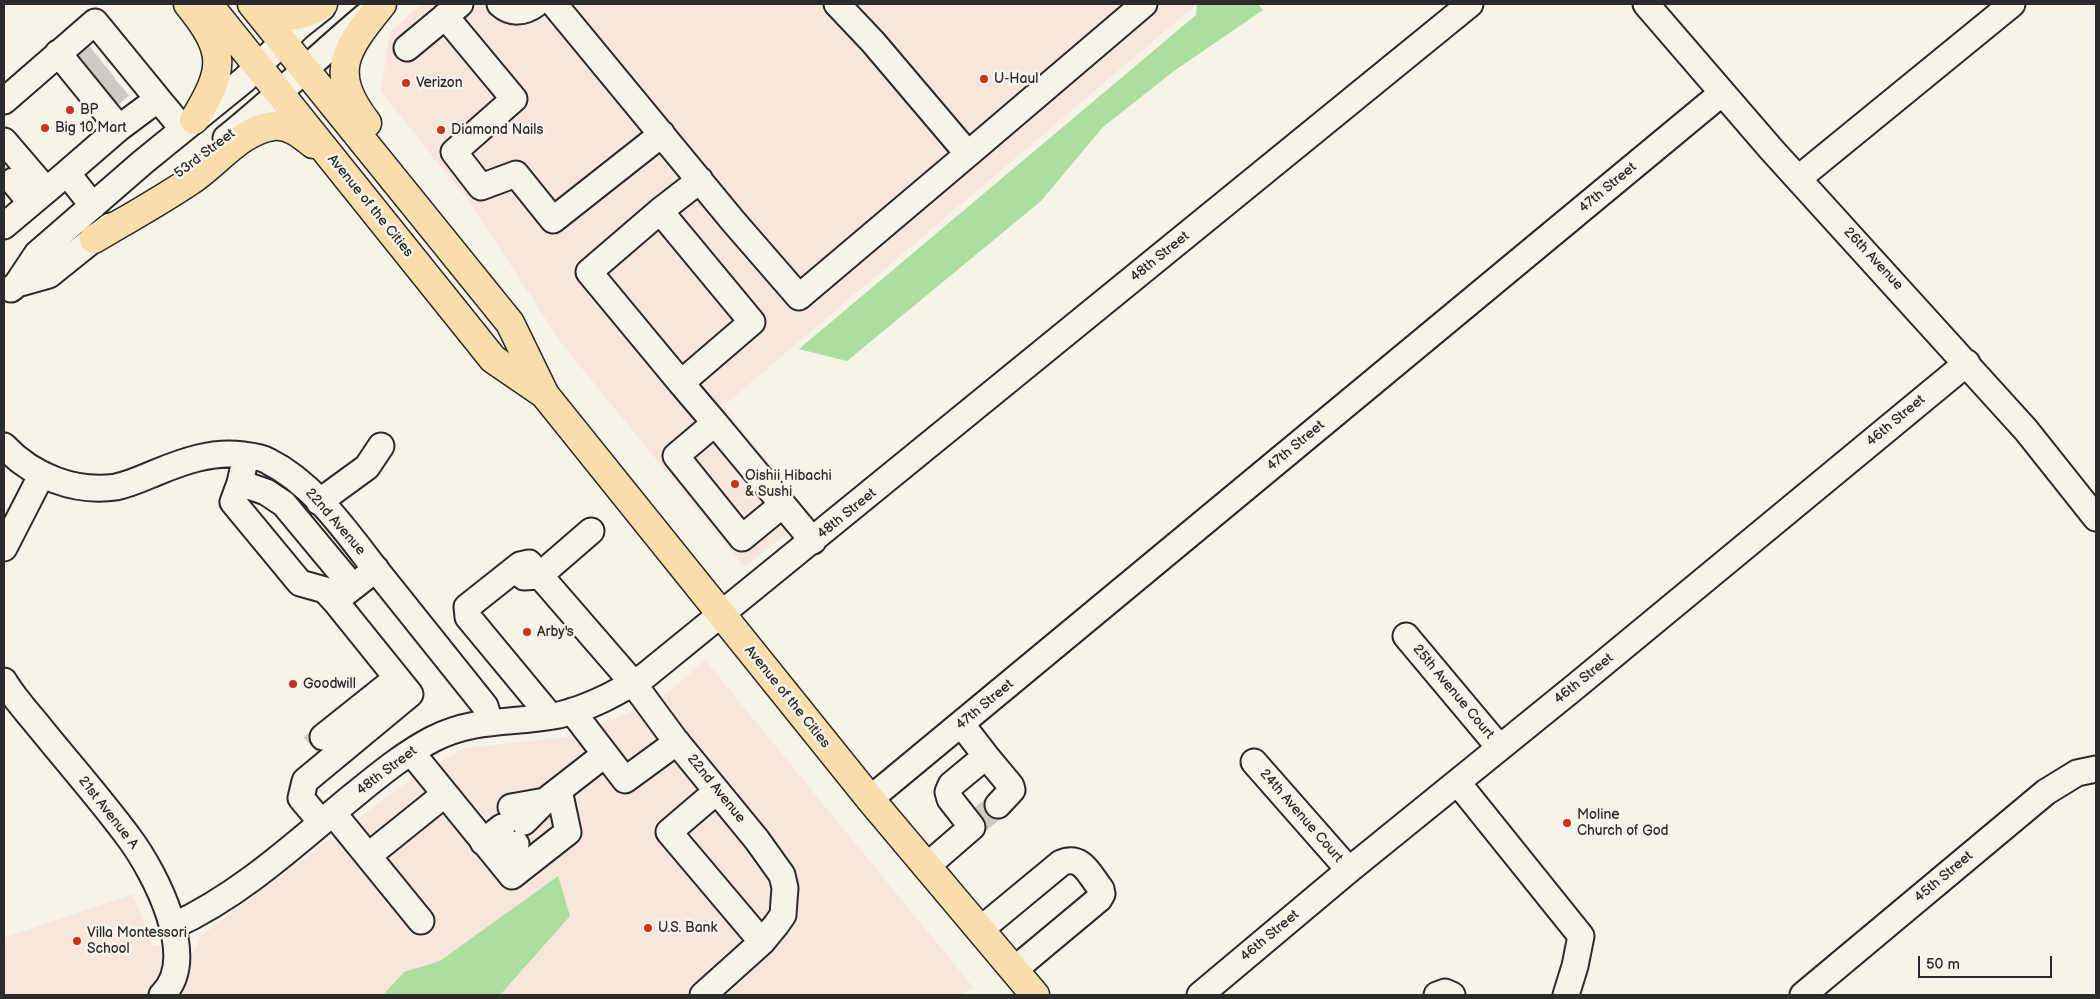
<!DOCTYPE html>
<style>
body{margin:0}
#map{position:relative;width:2100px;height:999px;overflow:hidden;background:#f7f3e8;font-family:"Balsamiq Sans",sans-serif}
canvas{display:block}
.frame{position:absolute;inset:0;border:5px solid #2b2b2b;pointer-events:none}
.scale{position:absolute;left:1918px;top:956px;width:134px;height:22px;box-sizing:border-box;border:2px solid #2b2b2b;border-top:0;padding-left:6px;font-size:15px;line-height:18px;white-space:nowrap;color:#2b2b2b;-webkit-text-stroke:4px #f7f3e8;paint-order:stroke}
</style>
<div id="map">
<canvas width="2100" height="999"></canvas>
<div class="frame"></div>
<div class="scale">50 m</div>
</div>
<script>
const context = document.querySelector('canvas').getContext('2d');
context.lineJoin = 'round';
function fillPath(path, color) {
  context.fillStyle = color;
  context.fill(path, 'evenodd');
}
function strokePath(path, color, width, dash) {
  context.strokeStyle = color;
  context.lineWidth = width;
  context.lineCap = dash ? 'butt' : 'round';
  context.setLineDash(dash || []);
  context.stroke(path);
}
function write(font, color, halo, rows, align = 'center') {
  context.font = font + ' "Balsamiq Sans",sans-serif';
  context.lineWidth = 5;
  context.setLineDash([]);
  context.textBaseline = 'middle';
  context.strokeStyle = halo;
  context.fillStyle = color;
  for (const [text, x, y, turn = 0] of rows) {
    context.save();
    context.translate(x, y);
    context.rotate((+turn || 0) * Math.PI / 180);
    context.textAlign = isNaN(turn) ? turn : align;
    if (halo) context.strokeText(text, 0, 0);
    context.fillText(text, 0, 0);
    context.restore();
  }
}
fillPath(new Path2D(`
 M 422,4 L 1197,4 L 723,406 L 811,515 L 744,567 L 562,344 L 468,200 L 381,92 L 390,32 Z
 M 705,660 L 973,987 L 963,995 L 4,995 L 4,938 L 133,894 L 152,945 L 193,953 L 203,934 L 417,775 L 465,748 L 566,737 L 624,715 L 666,694 Z`), '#f8e6dc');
fillPath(new Path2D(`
 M 1197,4 L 1258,4 L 1263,10 L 1174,71 L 1103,127 L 1041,201 L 847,361 L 799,349 L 1196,15 Z
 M 558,876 L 570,916 L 500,995 L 383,995 L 404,972 L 440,961 Z`), '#acde9f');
strokePath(new Path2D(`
 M 79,66 L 95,53
 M 93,80 L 107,68
 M 107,98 L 121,86
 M 312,747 L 323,737
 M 978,821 L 998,805`), '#cecbc2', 25, [25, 12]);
const minor = new Path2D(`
 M 500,4 C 511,14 524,13 536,4
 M 554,4 L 733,221 L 799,297 L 968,154 L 873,42 L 837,4
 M 1646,4 L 1771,149 L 2026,430 L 2096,518
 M 445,16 L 514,99 L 454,152 L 481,187 L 516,174 L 553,220 L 662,134
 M 407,48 L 460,4
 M 58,53 L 119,128
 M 4,101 L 95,22 L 158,99
 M 226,138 C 275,99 319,55 367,15
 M 4,141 L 46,190
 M 968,154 L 1144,4
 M 1799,178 L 2012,4
 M 700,180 L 660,211 L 752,322 L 681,383 L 715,423
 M 13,181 L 31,203
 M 93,206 L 67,173 L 119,128 L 158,99 L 183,129
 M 660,211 L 589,272 L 681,383
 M 4,226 L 67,173
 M 17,284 L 49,275 L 110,226
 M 11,289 L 17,284 L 37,254 L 143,162 L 244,80 L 298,27 L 322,8
 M 4,446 C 32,476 75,493 116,487 C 130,484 143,478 155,473 C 184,461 212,451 243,455 C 251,456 261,457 268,461 C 316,485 349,536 381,576 C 416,620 451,663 485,706 L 490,722
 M 246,456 L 240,483 L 233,502 L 300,583 L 325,590 L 335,601
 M 240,483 L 266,492 L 284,504 L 353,587
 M 319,502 L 367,467 L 381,446
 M 782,505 L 742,538 L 676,456 L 715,423 L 813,541
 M 4,548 L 42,474
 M 524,577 L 539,576 L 591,531
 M 1406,636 L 1499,747
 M 4,681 C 14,698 29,714 41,729 C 71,766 102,801 130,839 C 155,873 200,959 162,995
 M 572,711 L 625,780 L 677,742
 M 550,716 L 468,617 L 467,607 L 520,565 L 529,563 L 633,683 L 675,740 L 757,840 L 782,875 L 785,888 L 784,901 L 783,915 L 776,925 L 762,942 L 703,995
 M 323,737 L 397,678
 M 411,752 L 512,876 L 568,832 L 559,790
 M 986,756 L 1011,786 L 1012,790 L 998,805
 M 1254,762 L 1349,870
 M 1458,783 L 1581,936 L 1575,966 L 1566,995
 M 717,791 L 669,832 L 762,942
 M 870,799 L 1722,93
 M 511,807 L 545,801
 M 333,813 L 421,921
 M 321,822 L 301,798 L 305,781 L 410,694 L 335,601 L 376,569
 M 524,822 L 545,801 L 604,755
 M 483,842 L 502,827
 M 368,856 L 445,794
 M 498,859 L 516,844
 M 927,866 L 972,827 L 950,799 L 948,792 L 951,785 L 986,756 L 962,725
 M 173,926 C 241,895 296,843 353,796 C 379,775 404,754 433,739 C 476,717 515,724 559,715 C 592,707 616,693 645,676 L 1470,4
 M 980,930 L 1061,863 C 1082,854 1089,874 1101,889 L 1102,894 L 1099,899 L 1014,970
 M 1200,995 L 1349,870 L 1576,686 L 1967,363
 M 1437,995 L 1445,992 L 1452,995
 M 1803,995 L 2046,792 L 2077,773 L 2096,769`);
const major = new Path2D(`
 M 188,4 C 227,52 225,69 194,120
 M 208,4 L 493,359 L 544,394
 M 252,4 L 510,323 L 545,395 L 870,799 L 1035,995
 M 260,4 C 281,21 301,18 323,4
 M 367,123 C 327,71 346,49 382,4
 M 94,239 C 126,220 159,202 190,181 C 215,165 241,130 273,126 C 289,124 302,135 313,144`);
strokePath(minor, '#2b2b2b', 29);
strokePath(major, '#2b2b2b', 31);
strokePath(minor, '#f7f3e8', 25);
strokePath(major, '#f9deab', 28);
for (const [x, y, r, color] of [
 [984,79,5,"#c8321e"],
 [406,83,5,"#c8321e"],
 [70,110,5,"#c8321e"],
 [45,128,5,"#c8321e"],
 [441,130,5,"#c8321e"],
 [735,484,5,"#c8321e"],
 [527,632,5,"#c8321e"],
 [293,684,5,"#c8321e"],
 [1567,823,5,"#c8321e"],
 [648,928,5,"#c8321e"],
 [77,941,5,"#c8321e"]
]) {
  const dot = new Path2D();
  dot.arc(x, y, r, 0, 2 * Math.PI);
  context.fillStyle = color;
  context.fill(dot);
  strokePath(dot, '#f7f3e8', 2);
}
write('14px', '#2b2b2b', '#f7f3e8', [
 ["U-Haul",994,79],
 ["Verizon",416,83],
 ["BP",80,110],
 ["Big 10 Mart",55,128],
 ["Diamond Nails",451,130],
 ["Oishii Hibachi",745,476],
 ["& Sushi",745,492],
 ["Arby's",537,632],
 ["Goodwill",303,684],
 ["Moline",1577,815],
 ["Church of God",1577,831],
 ["U.S. Bank",658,928],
 ["Villa Montessori",87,933],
 ["School",87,949]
], 'left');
write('14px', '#2b2b2b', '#f7f3e8', [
 ["53rd Street",205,154,-37],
 ["47th Street",1608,188,-40],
 ["Avenue of the Cities",370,206,51],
 ["48th Street",1160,257,-39],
 ["26th Avenue",1873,259,47],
 ["46th Street",1896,421,-40],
 ["47th Street",1296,446,-40],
 ["48th Street",847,514,-39],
 ["22nd Avenue",335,522,49],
 ["46th Street",1584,679,-39],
 ["25th Avenue Court",1453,692,50],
 ["Avenue of the Cities",787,697,51],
 ["47th Street",985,705,-40],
 ["48th Street",387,771,-37],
 ["22nd Avenue",716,789,51],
 ["21st Avenue A",108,813,52],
 ["24th Avenue Court",1301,816,49],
 ["45th Street",1944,877,-40],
 ["46th Street",1270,936,-40]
]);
</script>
